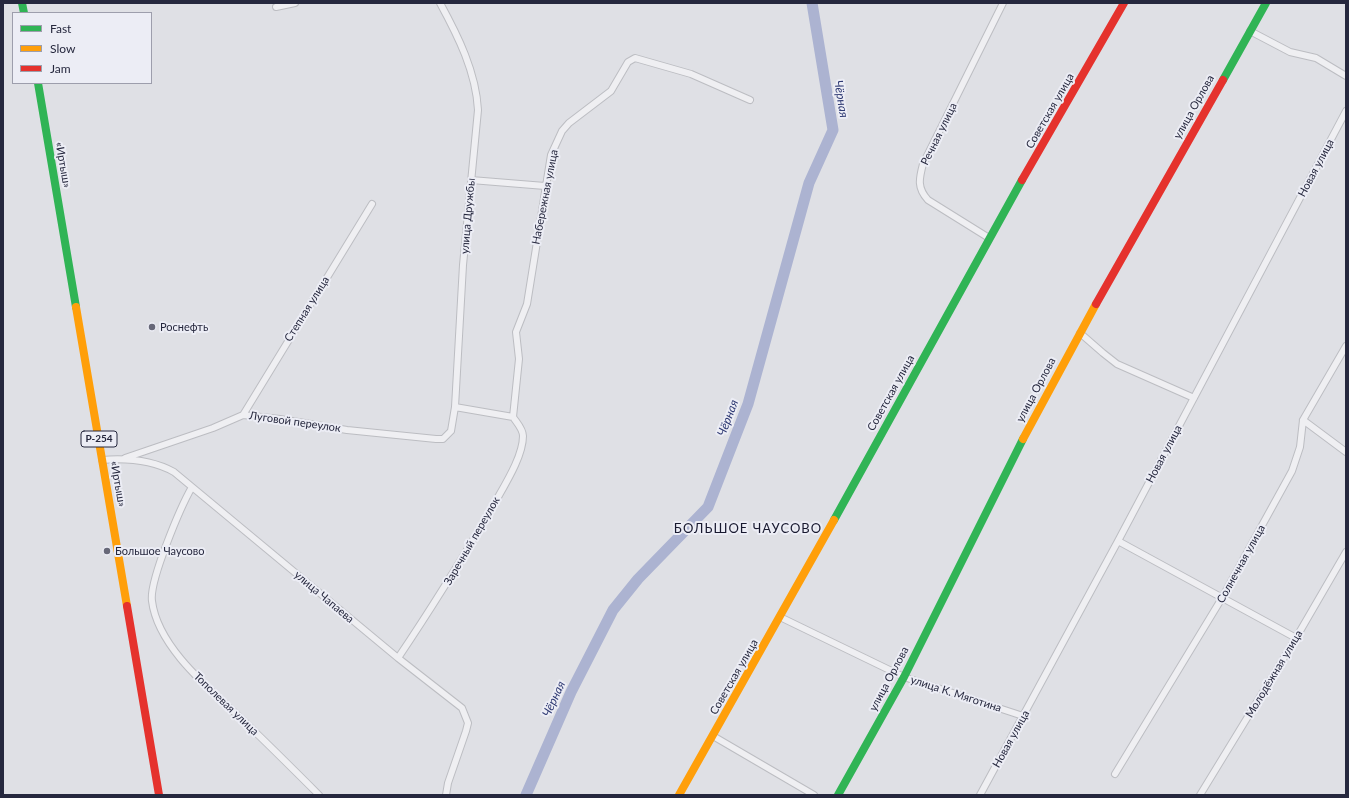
<!DOCTYPE html>
<meta charset="utf-8">
<style>
body{margin:0}
#map{position:relative;width:1349px;height:798px;overflow:hidden;background:#dfe0e5;font-family:Lato,sans-serif}
canvas{display:block}
.frame{position:absolute;inset:0;border:4px solid #26283e;pointer-events:none}
.legend{position:absolute;left:12px;top:12px;width:140px;height:72px;box-sizing:border-box;background:#ecedf5;border:1px solid #9d9eac;margin:0;padding:5px 7px;list-style:none;font-size:12px;color:#26283e}
.legend li{display:flex;align-items:center;gap:8px;height:20px}
.legend b{width:20px;border:1px solid #9d9eac}
</style>
<div id="map">
<canvas width="1349" height="798"></canvas>
<div class="frame"></div>
<ul class="legend">
<li><b style="height:5px;background:#30b455"></b>Fast</li>
<li><b style="height:5px;background:#ff9f0a"></b>Slow</li>
<li><b style="height:5px;background:#e5322d"></b>Jam</li>
</ul>
</div>
<script>
const context = document.querySelector('canvas').getContext('2d');
context.lineJoin = 'round';
function strokePath(path, color, width, dash) {
  context.strokeStyle = color;
  context.lineWidth = width;
  context.lineCap = dash ? 'butt' : 'round';
  context.setLineDash(dash || []);
  context.stroke(path);
}
function write(font, color, halo, rows, align = 'center') {
  context.font = font + ' Lato,sans-serif';
  context.lineWidth = 4;
  context.setLineDash([]);
  context.textBaseline = 'middle';
  context.strokeStyle = halo;
  context.fillStyle = color;
  for (const [text, x, y, turn = 0] of rows) {
    context.save();
    context.translate(x, y);
    context.rotate((+turn || 0) * Math.PI / 180);
    context.textAlign = isNaN(turn) ? turn : align;
    if (halo) context.strokeText(text, 0, 0);
    context.fillText(text, 0, 0);
    context.restore();
  }
}
strokePath(new Path2D(`
 M 526,795 L 571,692 L 613,610 L 638,579 L 708,507 L 748,404 L 809,183 L 833,130 L 812,3`), '#acb3d1', 11);
const street = new Path2D(`
 M 276,7 L 295,3
 M 1250,31 L 1290,52 L 1316,58 L 1346,76
 M 471,180 L 545,186
 M 989,238 L 928,200 C 917,188 919,179 923,164 L 1003,3
 M 1080,333 L 1103,353 L 1117,364 L 1194,398
 M 455,407 L 513,417
 M 243,415 L 372,204
 M 513,417 L 519,359 L 516,332 L 527,304 L 551,155 L 562,131 L 569,123 L 611,91 L 628,62 L 635,58 L 691,74 L 750,100
 M 1303,420 L 1346,452
 M 125,458 L 213,428 L 243,415 L 280,419 L 347,430 L 436,439 L 443,439 L 451,431 L 455,407 L 463,265 L 478,110 C 476,72 458,36 440,3
 M 102,460 C 127,458 152,460 174,472 L 398,658 L 462,708 L 468,723 L 466,731 L 448,783 L 446,795
 M 192,487 C 181,506 149,581 152,601 C 158,650 216,694 249,726 C 273,749 296,772 319,795
 M 1118,541 L 1296,638
 M 780,617 L 904,677 L 1023,716
 M 398,658 C 431,609 462,559 492,508 C 502,489 523,458 523,436 C 523,429 517,423 513,417
 M 713,736 L 814,795
 M 1115,774 L 1222,598 L 1292,471 L 1300,447 L 1303,420 L 1346,346
 M 980,795 L 1118,541 L 1346,111
 M 1200,795 L 1296,638 L 1346,552`);
strokePath(street, '#bcbdc2', 8);
strokePath(street, '#efeff2', 6);
strokePath(new Path2D(`
 M 22,3 L 24,13
 M 1223,80 L 1266,3
 M 38,83 L 76,307
 M 834,520 L 1022,180
 M 838,795 L 904,677 L 1023,439`), '#30b455', 8);
strokePath(new Path2D(`
 M 76,307 L 127,606
 M 1023,439 L 1096,304
 M 679,795 L 834,520`), '#ff9f0a', 8);
strokePath(new Path2D(`
 M 1022,180 L 1124,3
 M 1096,304 L 1223,80
 M 127,606 L 159,795`), '#e5322d', 8);
for (const [x, y, r, color] of [
 [152,327,4,"#676878"],
 [107,551,4,"#676878"]
]) {
  const dot = new Path2D();
  dot.arc(x, y, r, 0, 2 * Math.PI);
  context.fillStyle = color;
  context.fill(dot);
  strokePath(dot, '#ecedf5', 1.5);
}
for (const [x, y, w] of [
 [99,439,36]
]) {
  const box = new Path2D();
  box.roundRect(x - w / 2, y - 8, w, 16, 3);
  context.fillStyle = '#ecedf5';
  context.fill(box);
  strokePath(box, '#26283e', 1);
}
write('bold 10px', '#26283e', null, [
 ["Р-254",99,439]
]);
write('11px', '#26283e', '#ecedf5', [
 ["улица Орлова",1194,107,-61],
 ["Советская улица",1050,111,-60],
 ["Речная улица",939,134,-64],
 ["«Иртыш»",63,165,80],
 ["Новая улица",1316,168,-62],
 ["Набережная улица",545,197,-79],
 ["улица Дружбы",468,216,-85],
 ["Степная улица",307,309,-58],
 ["улица Орлова",1036,390,-62],
 ["Советская улица",891,393,-61],
 ["Луговой переулок",295,422,8],
 ["Новая улица",1164,454,-62],
 ["«Иртыш»",118,484,80],
 ["Заречный переулок",472,541,-60],
 ["Солнечная улица",1241,564,-61],
 ["улица Чапаева",324,597,40],
 ["Молодёжная улица",1274,674,-59],
 ["Советская улица",734,677,-60],
 ["улица Орлова",889,679,-62],
 ["улица К. Мяготина",956,694,18],
 ["Тополевая улица",226,704,44],
 ["Новая улица",1011,739,-61]
]);
write('11px', '#26283e', '#ecedf5', [
 ["Роснефть",160,327],
 ["Большое Чаусово",115,551]
], 'left');
write('italic 12px', '#2f3a73', '#ecedf5', [
 ["Чёрная",841,99,81],
 ["Чёрная",728,418,-69],
 ["Чёрная",554,699,-65]
]);
context.letterSpacing = '1px';
write('13px', '#18192f', '#ecedf5', [
 ["БОЛЬШОЕ ЧАУСОВО",748,529]
]);
context.letterSpacing = '0px';
</script>
